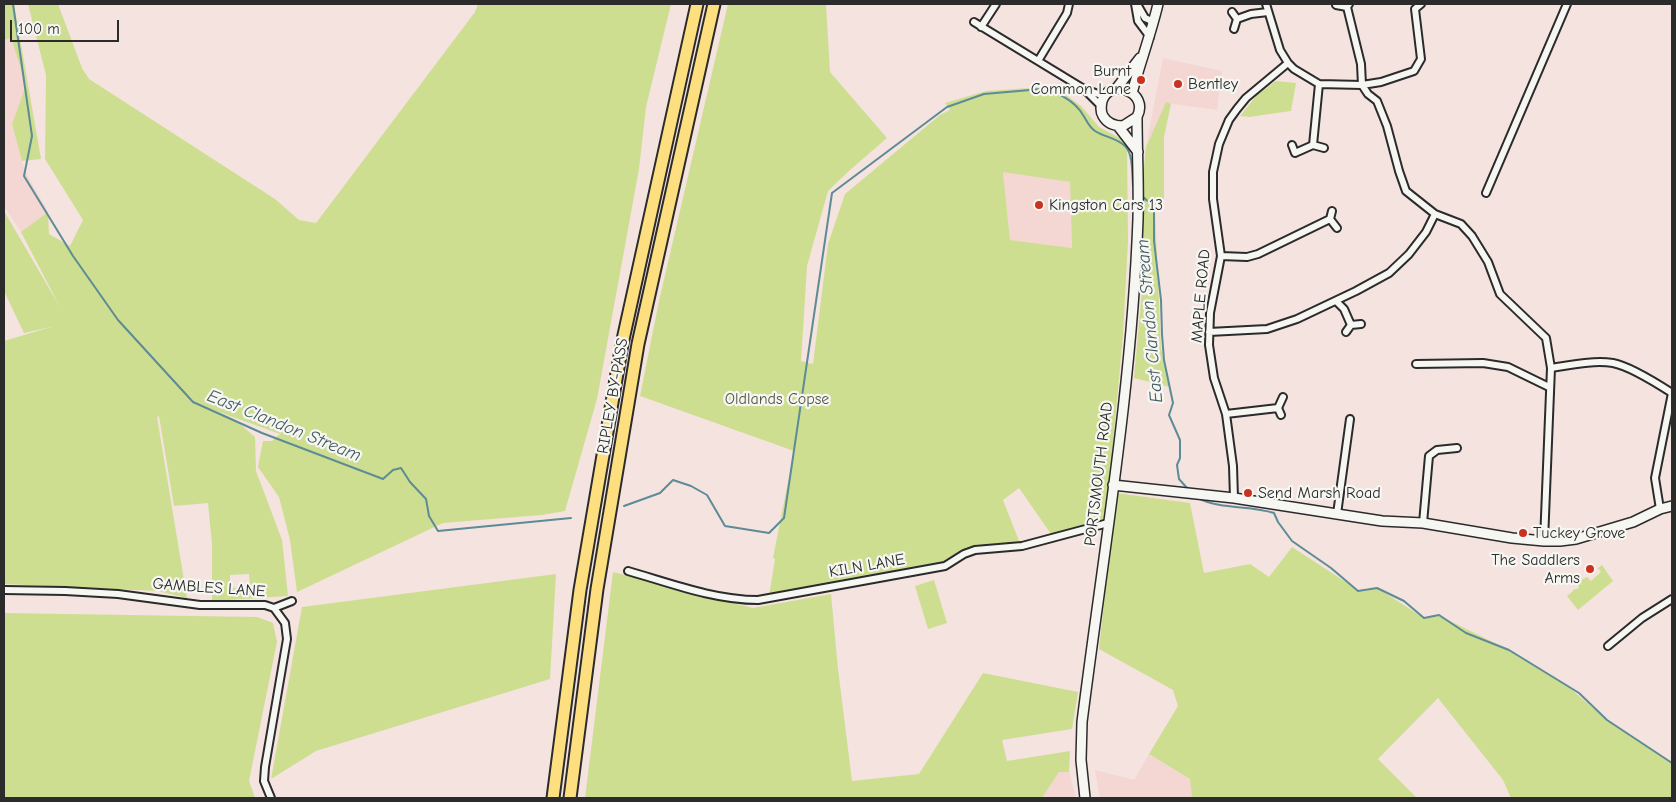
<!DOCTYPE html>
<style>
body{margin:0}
#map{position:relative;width:1676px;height:802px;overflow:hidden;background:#f5e3df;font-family:"Comic Neue",sans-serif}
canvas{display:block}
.frame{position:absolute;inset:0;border:5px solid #2b2b2b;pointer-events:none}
.scale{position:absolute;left:10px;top:20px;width:109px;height:22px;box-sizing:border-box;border:2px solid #2b2b2b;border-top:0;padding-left:6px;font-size:15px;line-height:18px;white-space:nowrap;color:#2b2b2b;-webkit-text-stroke:4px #f6f6f2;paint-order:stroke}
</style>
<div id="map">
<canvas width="1676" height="802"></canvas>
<div class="frame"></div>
<div class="scale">100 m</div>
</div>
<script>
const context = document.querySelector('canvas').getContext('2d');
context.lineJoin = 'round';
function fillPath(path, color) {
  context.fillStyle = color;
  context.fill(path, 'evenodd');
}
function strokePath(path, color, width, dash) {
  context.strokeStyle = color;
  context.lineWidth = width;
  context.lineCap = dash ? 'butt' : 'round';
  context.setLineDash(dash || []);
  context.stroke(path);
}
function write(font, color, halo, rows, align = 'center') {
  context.font = font + ' "Comic Neue",sans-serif';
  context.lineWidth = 4.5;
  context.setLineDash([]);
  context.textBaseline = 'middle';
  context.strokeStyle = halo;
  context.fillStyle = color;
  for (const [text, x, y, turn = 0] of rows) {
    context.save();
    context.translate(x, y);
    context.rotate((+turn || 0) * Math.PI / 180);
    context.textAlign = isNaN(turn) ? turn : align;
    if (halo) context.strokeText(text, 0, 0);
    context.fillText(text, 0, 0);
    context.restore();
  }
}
fillPath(new Path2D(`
 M 11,38 L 26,85 L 12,124 L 25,171 L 48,212 L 21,232 L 4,206 L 4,40 Z
 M 1163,58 L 1222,71 L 1217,110 L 1166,103 L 1146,147 Z
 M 1003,171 L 1070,182 L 1072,248 L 1010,240 Z
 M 1149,754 L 1190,779 L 1192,798 L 1100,798 L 1095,770 L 1134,780 Z
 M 1059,772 L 1069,772 L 1076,798 L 1042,798 Z`), '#f4d6d2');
fillPath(new Path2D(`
 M 4,4 L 14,4 L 41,159 L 22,161 L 12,124 L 26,85 L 11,38 L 4,40 Z
 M 28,4 L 58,4 L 82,68 L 89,79 L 275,199 L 299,220 L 316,223 L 475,12 L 478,4 L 671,4 L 646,107 L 639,169 L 597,399 L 565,511 L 542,515 L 443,523 L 297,592 L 290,540 L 279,497 L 258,467 L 263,441 L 272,441 L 280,434 L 208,408 L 234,419 L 255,437 L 256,471 L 282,540 L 288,596 L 212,601 L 212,544 L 208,503 L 174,506 L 159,416 L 157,417 L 187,598 L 158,591 L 4,584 L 4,341 L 51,327 L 24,333 L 4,291 L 4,211 L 60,307 L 21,232 L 48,212 L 49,234 L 70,246 L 83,220 L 45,159 L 46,75 ZM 249,574 L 250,587 L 230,588 L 230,575 Z
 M 728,4 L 826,4 L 830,72 L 887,138 L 850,170 L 828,191 L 807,266 L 801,361 L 813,364 L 828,244 L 845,194 L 940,115 L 950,110 L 945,103 L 986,91 L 1044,87 L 1062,92 L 1081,106 L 1099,127 L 1127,142 L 1128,241 L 1123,335 L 1110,476 L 1104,520 L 1051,534 L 1019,488 L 1003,500 L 1021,546 L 987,547 L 945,565 L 769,596 L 775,559 L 773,558 L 794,451 L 640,396 L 659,301 ZM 1003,172 L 1070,182 L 1072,248 L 1010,240 Z
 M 1276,81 L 1296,83 L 1291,111 L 1249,117 L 1240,116 L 1257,95 Z
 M 1166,102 L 1171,104 L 1164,137 L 1164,209 L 1155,211 L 1161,348 L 1170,387 L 1134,378 L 1142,291 L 1143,178 L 1146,147 Z
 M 1116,493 L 1190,503 L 1204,573 L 1250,564 L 1269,577 L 1292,547 L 1358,590 L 1377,588 L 1424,618 L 1440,616 L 1509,650 L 1565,684 L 1607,720 L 1672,763 L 1672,798 L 1511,798 L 1503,780 L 1438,698 L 1378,759 L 1417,798 L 1192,798 L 1190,779 L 1149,754 L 1178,706 L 1173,690 L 1099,649 Z
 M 1602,565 L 1613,581 L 1578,610 L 1567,596 L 1573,591 L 1573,590 L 1579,588 L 1577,582 L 1587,577 L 1591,581 L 1601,572 L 1598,568 Z
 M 613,572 L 753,608 L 831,594 L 838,669 L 852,781 L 919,774 L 983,673 L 1078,692 L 1072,729 L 1002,740 L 1007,761 L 1070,751 L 1069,772 L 1059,772 L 1042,798 L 585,798 Z
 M 556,574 L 550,679 L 316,751 L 271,779 L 302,607 Z
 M 934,580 L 947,623 L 928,629 L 915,586 Z
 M 4,613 L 257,617 L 273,623 L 277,642 L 249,781 L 255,798 L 4,798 Z`), '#cede91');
strokePath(new Path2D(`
 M 13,4 L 32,136 L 24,176 L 73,256 L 118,320 L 193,402 L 262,433 L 383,479 L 393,470 L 401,468 L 410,482 L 426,499 L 429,516 L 438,531 L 571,518
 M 1141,195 L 1154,207 L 1154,241 L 1161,300 L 1162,334 L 1164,360 L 1173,403 L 1169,415 L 1180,440 L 1180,458 L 1177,465 L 1179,479 L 1188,489
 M 1198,498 C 1221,510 1249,505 1274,513 L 1278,522 L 1292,541 L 1331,568 L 1358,591 L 1377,588 L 1404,601 L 1424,618 L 1439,615 L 1466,633 L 1509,650 L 1579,693 L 1607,720 L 1672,763
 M 624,506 L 660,493 L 673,480 L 691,486 L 707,495 L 725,526 L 769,533 L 784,518 L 832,193 L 947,107 L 984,94 L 1042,89 C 1058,92 1075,101 1083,115 C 1087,121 1089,127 1095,131 C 1104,137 1118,138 1126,147 C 1133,155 1132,174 1133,185 L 1135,187`), '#5d8b96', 2);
const street = new Path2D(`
 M 1135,4 L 1138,21 L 1150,37
 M 1137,4 L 1145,18 L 1154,22
 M 1266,4 L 1280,50 L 1288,63 L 1294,69 L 1319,84 L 1362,85 L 1368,94 L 1377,101 L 1387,126 L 1399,171 L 1406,191 L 1435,214 L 1461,224 L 1472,236 L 1488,262 L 1500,294 L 1546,338 L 1551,368
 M 1336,5 L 1347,7 L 1349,4
 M 1347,7 L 1361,64 L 1362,85 L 1381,82 L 1414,71 L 1421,59 L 1415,9 L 1421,4
 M 1232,12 L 1237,19 L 1234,29
 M 1237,19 L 1251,14 L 1268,12
 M 974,22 L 1084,89 L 1104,96
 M 981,27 L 996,4
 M 1038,61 L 1067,13 L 1069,4
 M 1085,90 L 1101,106
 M 1292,145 L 1295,153 L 1313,145 L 1324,148
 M 1313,145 L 1319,84
 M 1486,193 L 1567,4
 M 1330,219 L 1337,228
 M 1221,256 L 1247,257 L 1258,254 L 1330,219 L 1332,211
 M 1336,301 L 1344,309 L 1351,325
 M 1209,332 L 1267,329 L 1297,319 L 1356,291 L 1389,273 L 1409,254 L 1426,232 L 1435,214
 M 1346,332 L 1351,325 L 1361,324
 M 1416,364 L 1483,363 L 1508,367 L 1549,387
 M 1226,414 L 1278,408
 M 1281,415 L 1278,408 L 1283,397
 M 1234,498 L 1233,466 L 1226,414 L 1214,378 L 1209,345 L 1210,313 L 1221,256 L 1213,199 L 1213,172 L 1219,144 L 1229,120 L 1237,109 L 1246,98 L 1288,63
 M 1337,514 L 1350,419
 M 1423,523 L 1429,456 L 1437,450 L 1457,448
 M 1544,541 L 1551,368 C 1571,365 1593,360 1613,363 C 1629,366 1658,384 1672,393 L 1655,478 L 1660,509
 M 628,571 C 670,583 714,600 758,600 L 945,566 L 964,554 L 975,550 L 1022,546 L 1108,523
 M 4,590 L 65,591 L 118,594 L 200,605 L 265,605 L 274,608 L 285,623 L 287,639 L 265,767 L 264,781 L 271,798
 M 274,608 L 292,601
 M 1608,646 L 1642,618 L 1672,599`);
const secondary = new Path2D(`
 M 1116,89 L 1140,58
 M 1132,93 C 1140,63 1151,34 1158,4
 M 1118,126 L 1138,152
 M 1113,485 L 1234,498 L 1382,521 L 1423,523 L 1512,538 L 1544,541 L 1560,541 L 1576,539 L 1633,522 L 1660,509 L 1672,506
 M 1085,798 L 1081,760 L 1082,722 C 1103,555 1132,388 1138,219 C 1139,185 1137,151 1137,117 C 1150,92 1110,77 1102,101 C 1101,106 1100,111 1103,116 C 1107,123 1115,126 1123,126 L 1137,117`);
const highway = new Path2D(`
 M 553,798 L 580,590 L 622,344 L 697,4
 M 570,798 L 597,589 L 638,344 L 714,4`);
strokePath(street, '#2b2b2b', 10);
strokePath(secondary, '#2b2b2b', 12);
strokePath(highway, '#2b2b2b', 15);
strokePath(street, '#f6f6f2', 6);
strokePath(secondary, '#f6f6f2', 9);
strokePath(highway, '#fedf80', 11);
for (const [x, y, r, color] of [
 [1141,80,5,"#c8321e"],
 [1178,84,5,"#c8321e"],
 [1039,205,5,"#c8321e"],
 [1248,493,5,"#c8321e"],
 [1523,533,5,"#c8321e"],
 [1590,569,5,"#c8321e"]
]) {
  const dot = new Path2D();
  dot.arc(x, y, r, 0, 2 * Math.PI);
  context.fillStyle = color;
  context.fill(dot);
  strokePath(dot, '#f6f6f2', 2);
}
write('16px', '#2b2b2b', '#f6f6f2', [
 ["Burnt",1131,71,"right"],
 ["Common Lane",1131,89,"right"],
 ["Bentley",1188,84],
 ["Kingston Cars 13",1049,205],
 ["Send Marsh Road",1258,493],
 ["Tuckey Grove",1533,533],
 ["The Saddlers",1580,560,"right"],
 ["Arms",1580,578,"right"]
], 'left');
write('16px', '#2b2b2b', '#f6f6f2', [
 ["MAPLE ROAD",1201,296,-85],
 ["RIPLEY BY-PASS",613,396,-80],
 ["PORTSMOUTH ROAD",1099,474,-83],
 ["KILN LANE",867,566,-10],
 ["GAMBLES LANE",209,588,4]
]);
write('16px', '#545844', '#f6f6f2', [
 ["Oldlands Copse",777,399]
]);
write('italic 18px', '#445b60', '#f6f6f2', [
 ["East Clandon Stream",1150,321,-95],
 ["East Clandon Stream",284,426,22]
]);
</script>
